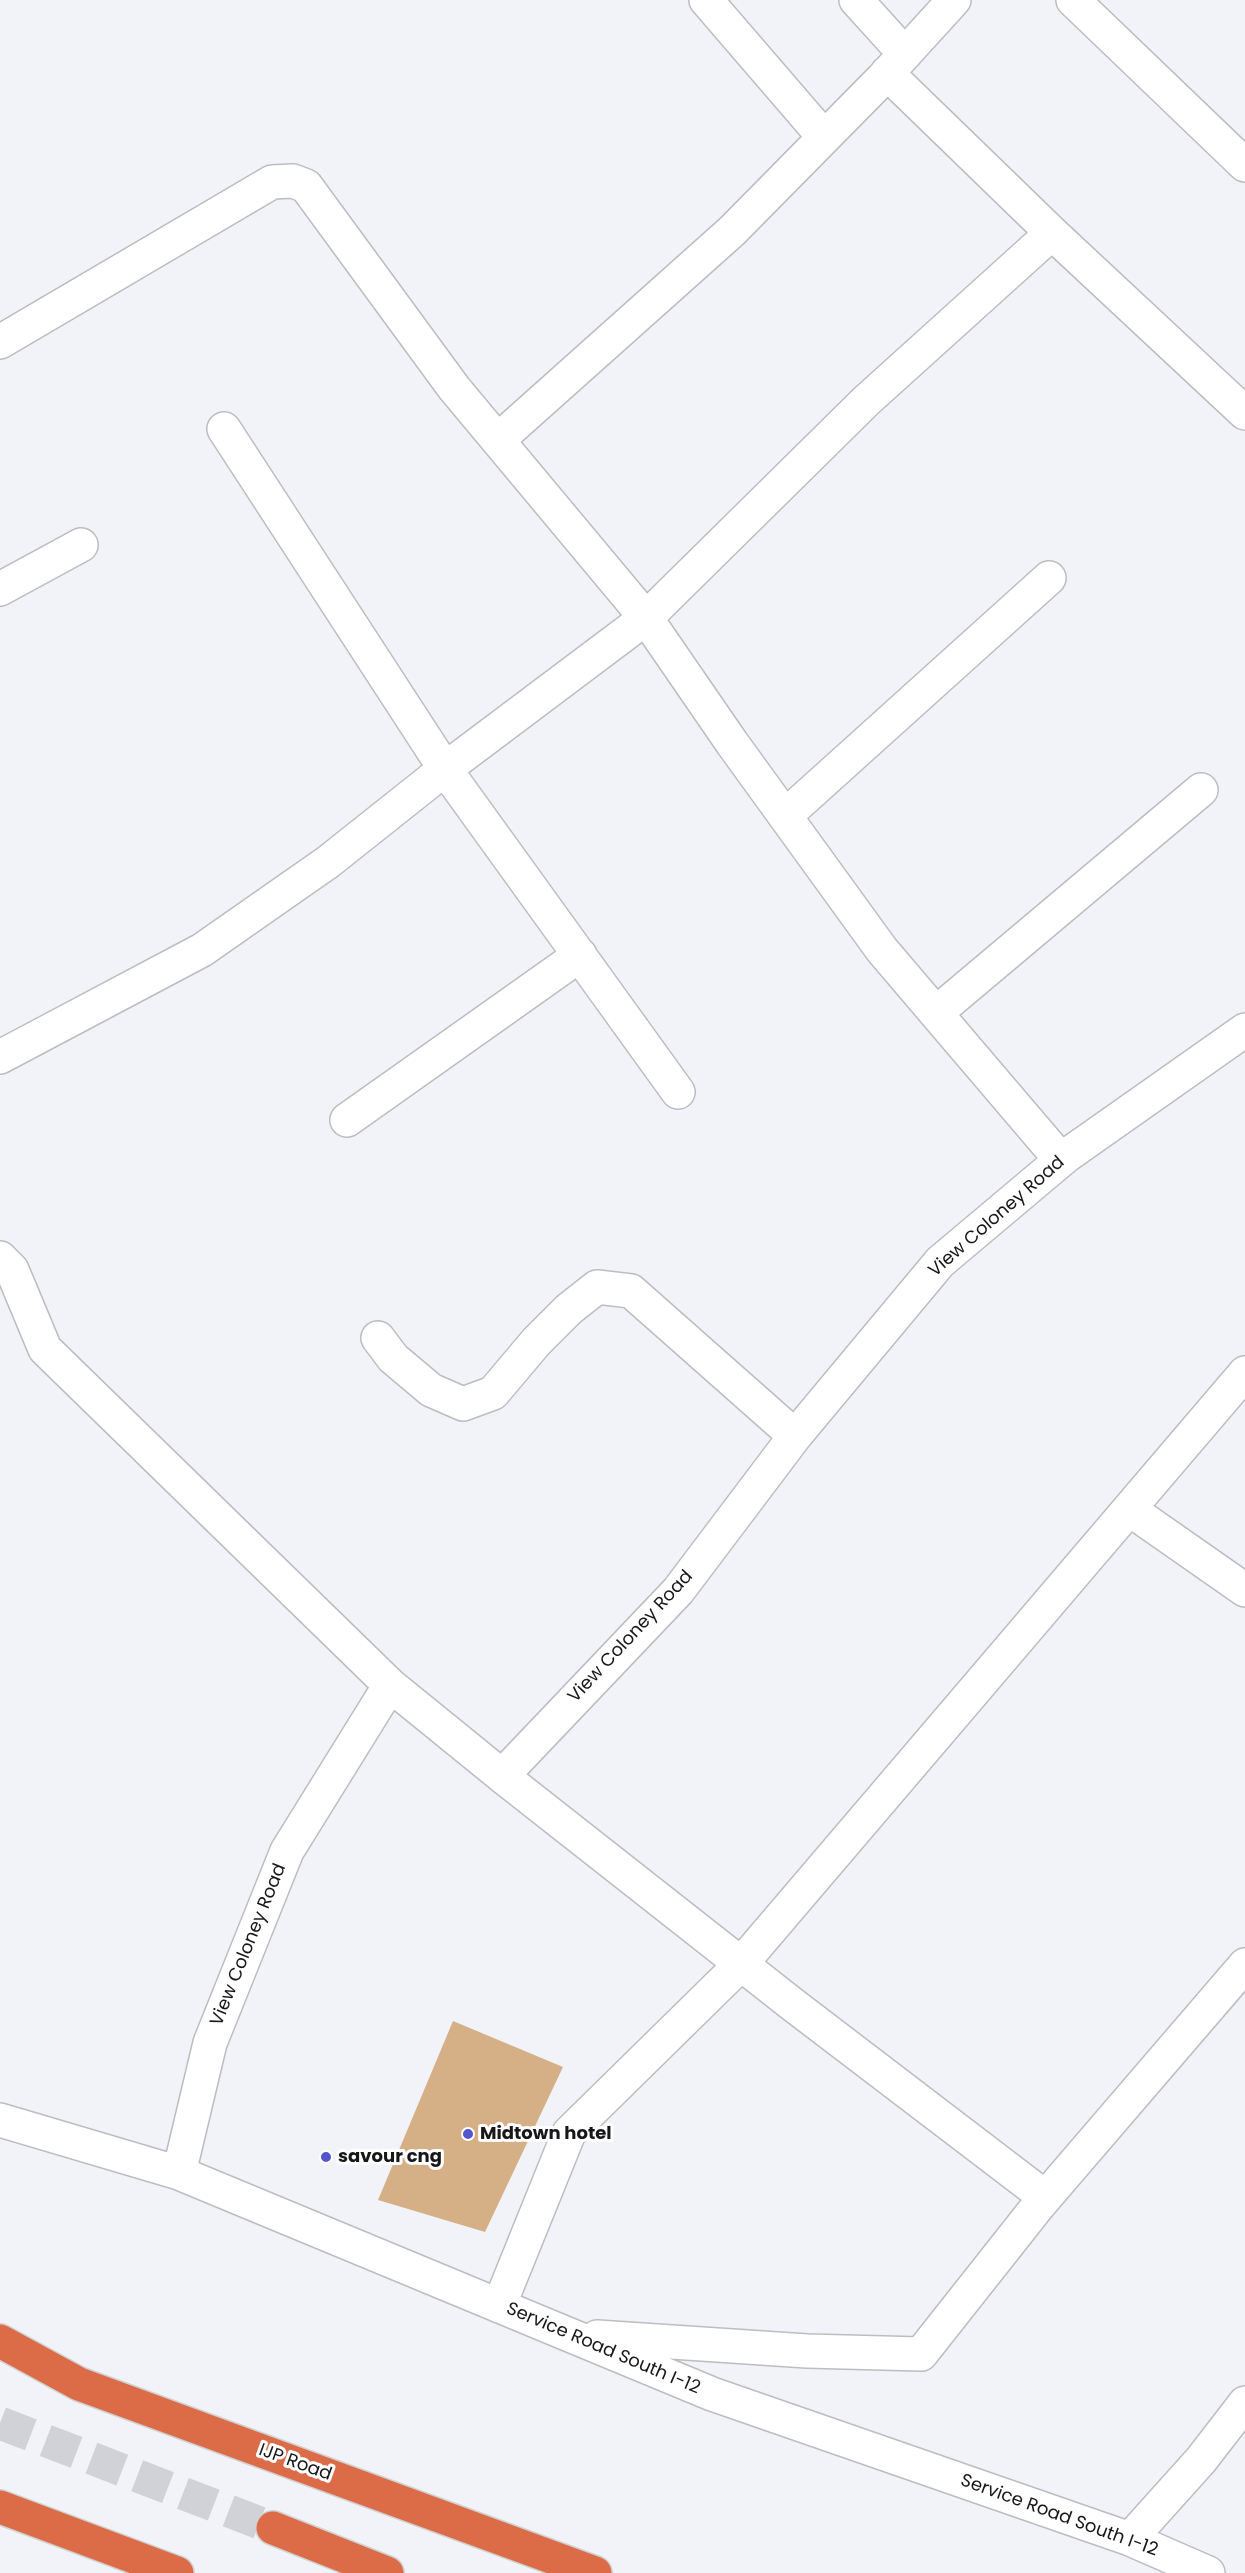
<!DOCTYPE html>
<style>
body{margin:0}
canvas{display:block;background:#f2f3f9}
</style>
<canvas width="1245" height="2573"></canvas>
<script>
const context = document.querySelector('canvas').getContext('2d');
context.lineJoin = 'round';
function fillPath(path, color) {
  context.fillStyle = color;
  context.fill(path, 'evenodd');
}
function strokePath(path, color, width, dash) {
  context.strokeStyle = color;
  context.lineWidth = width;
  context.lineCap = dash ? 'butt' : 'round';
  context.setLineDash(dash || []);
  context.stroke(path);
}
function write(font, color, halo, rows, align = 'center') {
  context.font = font + ' Poppins,sans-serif';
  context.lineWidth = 6;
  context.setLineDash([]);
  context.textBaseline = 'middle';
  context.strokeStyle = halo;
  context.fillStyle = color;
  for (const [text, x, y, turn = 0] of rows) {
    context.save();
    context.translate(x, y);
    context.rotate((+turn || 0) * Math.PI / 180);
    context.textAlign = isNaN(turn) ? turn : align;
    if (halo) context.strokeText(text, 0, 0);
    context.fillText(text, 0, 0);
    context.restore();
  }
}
fillPath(new Path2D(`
 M 453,2021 L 563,2067 L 485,2232 L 378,2200 Z`), '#d5b086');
strokePath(new Path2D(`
 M 0,2423 L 273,2528`), '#d1d2d7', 33, [33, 16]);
const street = new Path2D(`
 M 706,0 L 824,137
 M 856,0 L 905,54
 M 1073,0 L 1245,165
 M 887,73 L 1052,233 L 1245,413
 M 0,342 L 272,182 L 293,181 L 306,186 L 454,388 L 646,618 L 732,743 L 882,950 L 1061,1160
 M 224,429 L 445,769 L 678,1092
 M 498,440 L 732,231 L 882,79 L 954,0
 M 0,589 L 81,545
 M 785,816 L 1049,578
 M 936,1013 L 1201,790
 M 0,1057 L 202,950 L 328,862 L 445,769 L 646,618 L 866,401 L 1052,233
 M 347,1120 L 580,955
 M 0,1258 L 12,1270 L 45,1349 L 390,1685
 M 378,1338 L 393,1358 L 431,1390 L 463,1404 L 493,1393 L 536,1342 L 569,1309 L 597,1287 L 631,1291 L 795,1436
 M 1129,1509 L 1245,1590
 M 502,1776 L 792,2004 L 1045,2197
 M 0,2120 L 179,2173 L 712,2394 L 1130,2539 L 1208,2573
 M 179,2173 L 210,2043 L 287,1851 L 390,1685 L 502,1776 L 678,1591 L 795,1436 L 940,1262 L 1066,1156 L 1245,1030
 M 499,2306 L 569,2133 L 741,1964 L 1245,1373
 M 597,2337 L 807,2351 L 921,2354 L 1038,2206 L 1245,1965
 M 1130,2539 L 1201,2460 L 1245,2403`);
const highway = new Path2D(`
 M 0,2341 L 79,2384 L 595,2573
 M 0,2507 L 177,2573
 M 273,2528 L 387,2573`);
strokePath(street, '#bcbdc2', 36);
strokePath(highway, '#d1d1d1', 36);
strokePath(street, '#fff', 33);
strokePath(highway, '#dc6c48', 33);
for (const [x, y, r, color] of [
 [468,2134,6,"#5454cc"],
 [326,2157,6,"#5454cc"]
]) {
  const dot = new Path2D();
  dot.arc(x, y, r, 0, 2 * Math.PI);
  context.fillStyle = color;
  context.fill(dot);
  strokePath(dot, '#fff', 2);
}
write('18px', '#171719', '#fff', [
 ["View Coloney Road",997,1217,-41],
 ["View Coloney Road",631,1637,-47],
 ["View Coloney Road",249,1945,-68],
 ["Service Road South I-12",603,2349,23],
 ["IJP Road",295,2463,20],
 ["Service Road South I-12",1059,2516,20]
]);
write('bold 18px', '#171719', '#fff', [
 ["Midtown hotel",480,2134],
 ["savour cng",338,2157]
], 'left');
</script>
